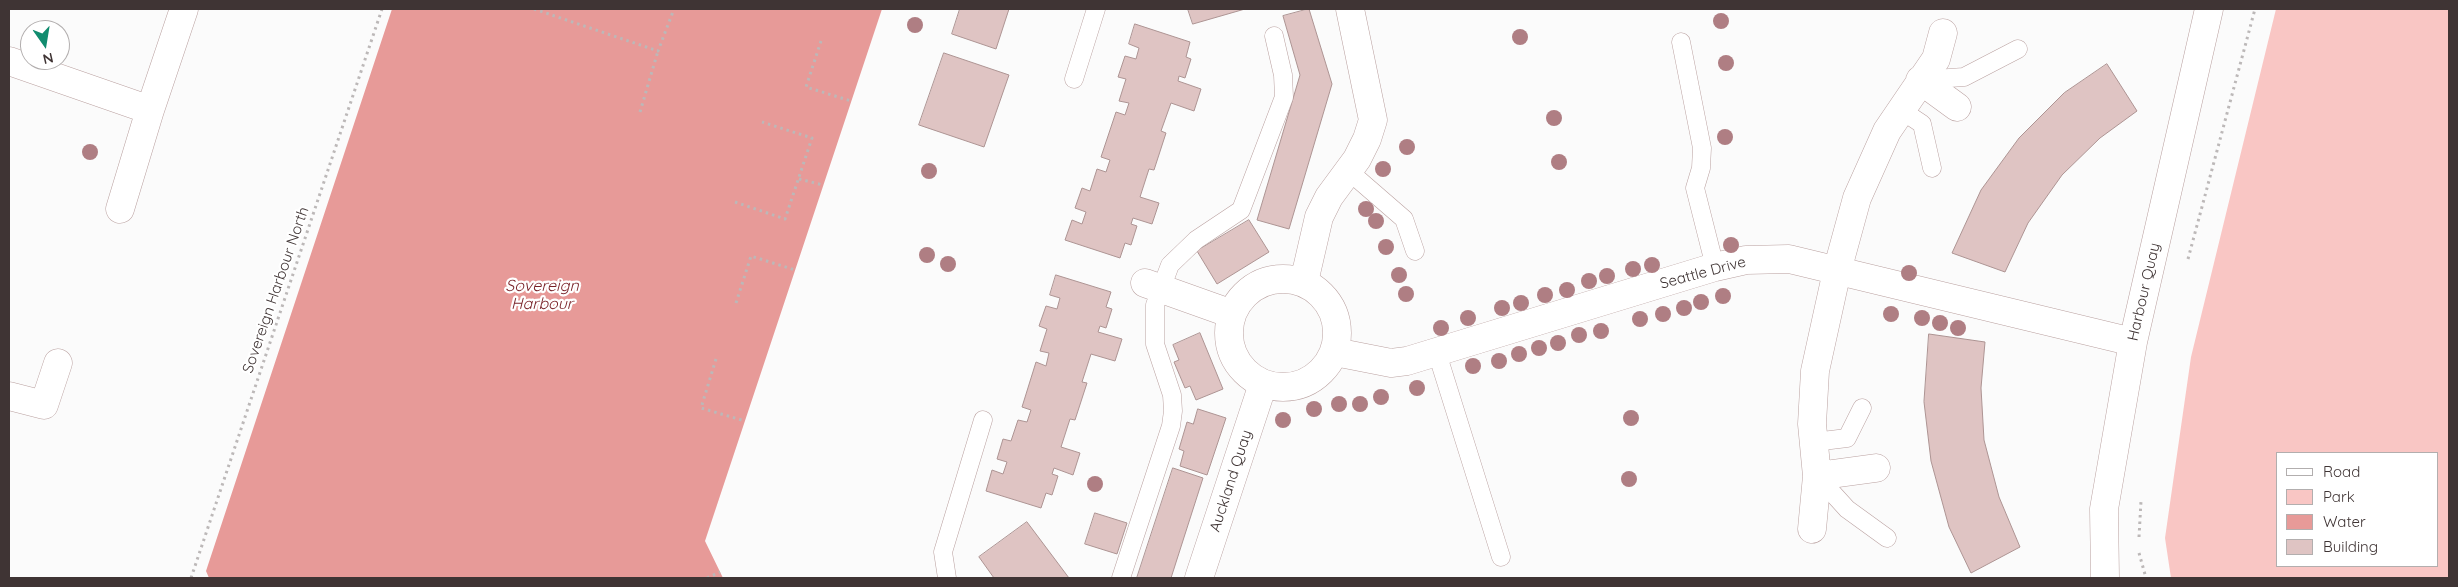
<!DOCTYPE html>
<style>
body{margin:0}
#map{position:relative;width:2458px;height:587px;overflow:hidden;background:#fbfbfb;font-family:Quicksand,sans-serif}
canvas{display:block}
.frame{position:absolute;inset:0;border:10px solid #3f3434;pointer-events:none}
.legend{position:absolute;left:2276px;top:452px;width:162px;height:115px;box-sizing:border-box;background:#fff;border:1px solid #b2aeae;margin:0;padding:6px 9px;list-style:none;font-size:15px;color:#3f3434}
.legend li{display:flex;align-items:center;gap:10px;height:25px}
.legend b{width:25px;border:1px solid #b2aeae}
.north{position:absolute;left:20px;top:20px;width:50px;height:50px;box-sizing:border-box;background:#fff;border:1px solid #b2aeae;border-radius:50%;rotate:167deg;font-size:14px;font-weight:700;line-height:20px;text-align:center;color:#3f3434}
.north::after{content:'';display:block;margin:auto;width:18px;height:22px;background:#118c6f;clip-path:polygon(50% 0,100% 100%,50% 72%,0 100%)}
</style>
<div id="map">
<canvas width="2458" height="587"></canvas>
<div class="frame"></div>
<ul class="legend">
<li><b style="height:6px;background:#fff"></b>Road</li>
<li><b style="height:14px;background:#f9c6c4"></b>Park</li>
<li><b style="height:14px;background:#e79a98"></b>Water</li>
<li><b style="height:14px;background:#dfc4c3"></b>Building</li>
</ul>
<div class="north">N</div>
</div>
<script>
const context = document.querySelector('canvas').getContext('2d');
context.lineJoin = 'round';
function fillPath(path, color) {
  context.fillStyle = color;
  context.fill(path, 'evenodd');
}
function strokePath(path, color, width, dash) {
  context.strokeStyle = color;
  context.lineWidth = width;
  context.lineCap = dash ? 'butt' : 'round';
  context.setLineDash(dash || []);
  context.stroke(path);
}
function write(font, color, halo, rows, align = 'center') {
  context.font = font + ' Quicksand,sans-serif';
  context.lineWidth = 4.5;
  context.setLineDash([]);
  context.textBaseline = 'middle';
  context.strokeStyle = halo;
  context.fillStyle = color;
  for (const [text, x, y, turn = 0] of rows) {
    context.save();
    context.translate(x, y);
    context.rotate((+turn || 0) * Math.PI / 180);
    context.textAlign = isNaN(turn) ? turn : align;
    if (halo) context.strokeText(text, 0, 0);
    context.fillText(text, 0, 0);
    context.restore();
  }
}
fillPath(new Path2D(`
 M 2276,9 L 2449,9 L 2449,578 L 2171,578 L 2165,538 L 2191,357 ZM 2277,453 L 2437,453 L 2437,566 L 2277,566 Z`), '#f9c6c4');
fillPath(new Path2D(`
 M 392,9 L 882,9 L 705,541 L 723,578 L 209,578 L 206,571 Z`), '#e79a98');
const building = new Path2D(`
 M 960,9 L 1009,9 L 996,49 L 952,34 Z
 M 1188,9 L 1245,9 L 1193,24 Z
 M 1309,9 L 1332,84 L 1289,229 L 1257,220 L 1300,75 L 1283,16 Z
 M 1135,24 L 1190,42 L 1186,57 L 1191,59 L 1185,78 L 1179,76 L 1178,81 L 1201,89 L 1194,111 L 1171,103 L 1161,131 L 1166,133 L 1154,170 L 1149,169 L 1140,197 L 1159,203 L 1152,224 L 1133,218 L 1131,224 L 1137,226 L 1131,245 L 1125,243 L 1120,258 L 1065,240 L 1072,220 L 1082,224 L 1086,212 L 1075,208 L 1082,188 L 1090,191 L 1097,169 L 1106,172 L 1110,160 L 1101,157 L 1116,112 L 1125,115 L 1129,103 L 1119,101 L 1126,79 L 1118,77 L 1125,56 L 1136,59 L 1139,48 L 1129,44 Z
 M 944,53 L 1009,75 L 984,147 L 919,125 Z
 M 2107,64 L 2137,111 L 2100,138 L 2062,175 L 2028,223 L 2005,272 L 1952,253 L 1981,190 L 2019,138 L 2064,93 Z
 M 1249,220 L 1269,252 L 1217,284 L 1197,251 Z
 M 1056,275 L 1111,292 L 1106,307 L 1112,309 L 1106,328 L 1100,326 L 1098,332 L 1122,339 L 1115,361 L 1091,354 L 1082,382 L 1087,383 L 1075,420 L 1070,419 L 1061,447 L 1080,453 L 1073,475 L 1054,468 L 1052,474 L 1058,476 L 1052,495 L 1046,493 L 1041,508 L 986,491 L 992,470 L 1003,474 L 1007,462 L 997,459 L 1003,439 L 1011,441 L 1018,420 L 1027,422 L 1031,410 L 1022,407 L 1036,362 L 1046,366 L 1049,353 L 1040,351 L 1047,329 L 1039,326 L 1046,306 L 1057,309 L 1060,298 L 1050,295 Z
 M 1200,333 L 1223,389 L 1196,400 L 1190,386 L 1185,388 L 1174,362 L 1179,360 L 1173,345 Z
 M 1929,334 L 1985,342 L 1981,388 L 1984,440 L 1999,497 L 2020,547 L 1971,573 L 1949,527 L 1931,461 L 1924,402 Z
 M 1198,409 L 1226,418 L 1207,475 L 1180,466 L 1184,451 L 1179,449 L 1187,422 L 1193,424 Z
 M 1173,468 L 1203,478 L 1171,578 L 1137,578 Z
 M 1095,513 L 1127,523 L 1117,554 L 1085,544 Z
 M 1027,522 L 1069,578 L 994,578 L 979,557 Z`);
fillPath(building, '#dfc4c3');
strokePath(building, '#ad9493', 1);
const lane = new Path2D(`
 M 1681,42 L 1702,148 L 1701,168 L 1695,188 L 1715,267
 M 1074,79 L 1096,9
 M 1920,80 L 1964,77 L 2018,49
 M 1901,110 L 1922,124 L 1932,168
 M 1347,173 L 1359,180 L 1404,219 L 1415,251
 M 1437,353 L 1501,557
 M 1814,442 L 1847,438 L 1862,408
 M 1817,476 L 1847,509 L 1887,538
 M 947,578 L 943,552 L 983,420
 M 1121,578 L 1171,426 L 1173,411 L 1172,395 L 1155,344 L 1155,305 L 1170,265 L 1196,240 L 1241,210 L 1284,97 L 1283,75 L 1274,36`);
const street = new Path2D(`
 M 9,61 L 150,110 L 120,209
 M 1920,80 L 1957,107
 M 150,110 L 184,9
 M1229 333a54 54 0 1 1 108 0a54 54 0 1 1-108 0Z
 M 1304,282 L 1319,217 L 1329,197 L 1357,159 L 1367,139 L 1373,120 L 1350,9
 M 1145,283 L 1232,314
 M 1335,352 L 1391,363 L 1407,361 L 1715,267 L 1746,260 L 1789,259 L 2133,342
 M 9,396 L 44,405 L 58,363
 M 1817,476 L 1876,468
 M 1812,529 L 1817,476 L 1812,424 L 1815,371 L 1837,271 L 1857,198 L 1887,131 L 1936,59 L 1943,33
 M 1199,578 L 1263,384
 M 2105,578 L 2104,509 L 2133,342 L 2209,9`);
strokePath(lane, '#baa1a0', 19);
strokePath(street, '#baa1a0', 29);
strokePath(new Path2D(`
 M 534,9 L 658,51 L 674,9
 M 821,41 L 806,87 L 851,101
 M 640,112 L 658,51
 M 799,179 L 823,185
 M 735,202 L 785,219 L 812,138 L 762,122
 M 2188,259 L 2255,9
 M 736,303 L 751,256 L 795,270
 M 716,359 L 701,408 L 745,421
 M 2139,537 L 2141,501
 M 2139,553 L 2146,578
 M 191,578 L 382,9
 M 707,578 L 720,572`), '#bcb8b8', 3, [2.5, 4]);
strokePath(lane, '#fff', 18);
strokePath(street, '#fff', 28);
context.fillStyle = '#af7e83';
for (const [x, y] of [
 [1721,21],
 [915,25],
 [1520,37],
 [1726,63],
 [1554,118],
 [1725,137],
 [1407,147],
 [90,152],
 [1559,162],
 [1383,169],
 [929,171],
 [1366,209],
 [1376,221],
 [1731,245],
 [1386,247],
 [927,255],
 [948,264],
 [1652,265],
 [1633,269],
 [1909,273],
 [1399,275],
 [1607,276],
 [1589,281],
 [1567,290],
 [1406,294],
 [1545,295],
 [1723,296],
 [1701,302],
 [1521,303],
 [1502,308],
 [1684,308],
 [1663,314],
 [1891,314],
 [1468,318],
 [1922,318],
 [1640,319],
 [1940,323],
 [1441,328],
 [1958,328],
 [1601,331],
 [1579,335],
 [1558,343],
 [1539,348],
 [1519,354],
 [1499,361],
 [1473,366],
 [1417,388],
 [1381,397],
 [1339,404],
 [1360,404],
 [1314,409],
 [1631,418],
 [1283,420],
 [1629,479],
 [1095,484]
]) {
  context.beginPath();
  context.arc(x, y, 8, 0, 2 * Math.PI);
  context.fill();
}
write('15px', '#3f3434', '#fff', [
 ["Seattle Drive",1703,273,-15],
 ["Sovereign Harbour North",276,290,-71],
 ["Harbour Quay",2144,292,-77],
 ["Auckland Quay",1231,481,-72]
]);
write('italic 16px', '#771f25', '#fff', [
 ["Sovereign",542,286],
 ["Harbour",542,304]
]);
</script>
